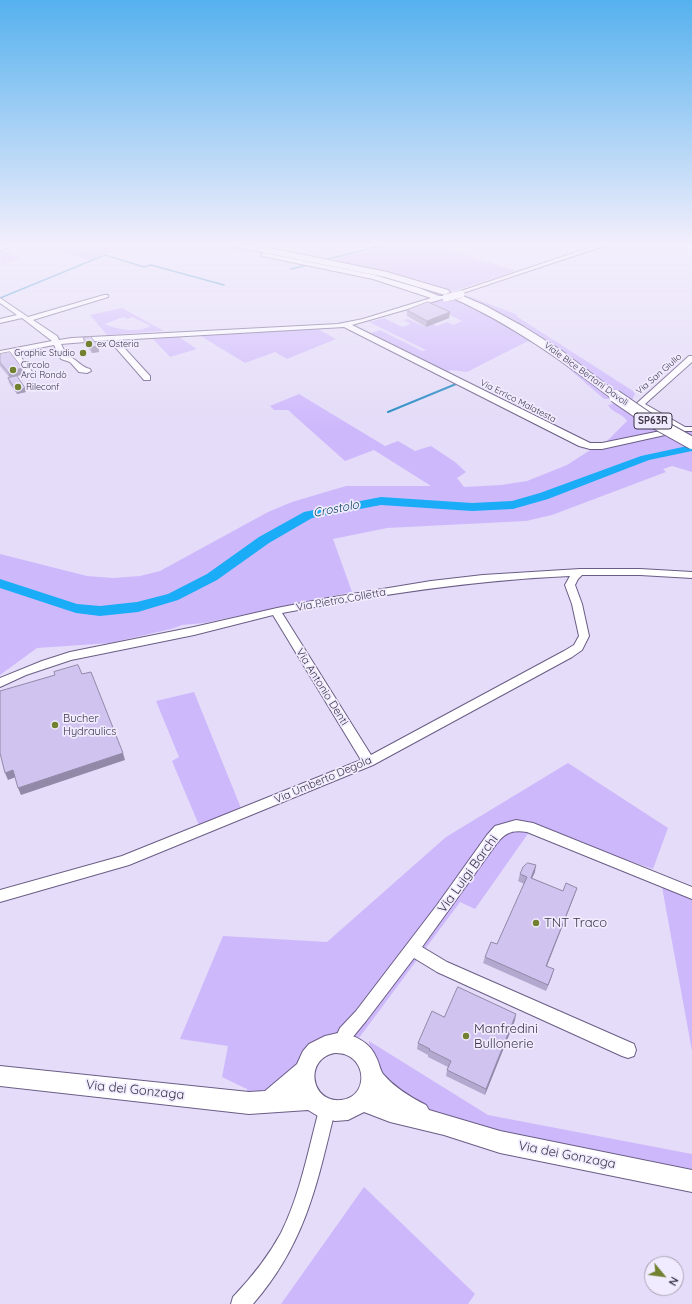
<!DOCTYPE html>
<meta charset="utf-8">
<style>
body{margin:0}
#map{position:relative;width:692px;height:1304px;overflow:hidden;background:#e4dcf8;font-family:Quicksand,sans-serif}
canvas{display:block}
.north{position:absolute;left:644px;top:1256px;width:40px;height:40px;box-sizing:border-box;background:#f0ebfe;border:1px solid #a8a2b5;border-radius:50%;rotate:119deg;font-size:11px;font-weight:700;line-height:16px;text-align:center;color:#3b3547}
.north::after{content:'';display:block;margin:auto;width:14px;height:18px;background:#71812f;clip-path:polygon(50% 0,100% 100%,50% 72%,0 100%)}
</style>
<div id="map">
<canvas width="692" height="1304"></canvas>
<div class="north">N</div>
</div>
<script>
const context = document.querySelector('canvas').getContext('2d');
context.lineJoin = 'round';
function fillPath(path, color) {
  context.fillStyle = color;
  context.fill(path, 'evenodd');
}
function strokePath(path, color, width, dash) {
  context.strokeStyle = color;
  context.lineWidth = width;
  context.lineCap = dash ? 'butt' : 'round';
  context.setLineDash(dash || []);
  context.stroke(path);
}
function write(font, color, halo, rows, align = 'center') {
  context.font = font + ' Quicksand,sans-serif';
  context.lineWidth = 3.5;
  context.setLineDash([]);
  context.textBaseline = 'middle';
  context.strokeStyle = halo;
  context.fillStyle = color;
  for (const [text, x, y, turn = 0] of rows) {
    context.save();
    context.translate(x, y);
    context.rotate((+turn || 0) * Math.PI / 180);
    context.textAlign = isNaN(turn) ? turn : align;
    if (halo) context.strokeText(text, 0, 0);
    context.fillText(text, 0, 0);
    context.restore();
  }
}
fillPath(new Path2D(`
 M 45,245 L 69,245 L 87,251 L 97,247 L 92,245 L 105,245 L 117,248 L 89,261 Z
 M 219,245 L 233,245 C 303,259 373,273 442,294 L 437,296 L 410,285 L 253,251 L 246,254 Z
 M 390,245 L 435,245 L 516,271 L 453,291 L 419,280 L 332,260 Z
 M 1,250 L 21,258 L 0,265 Z
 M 463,294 L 518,315 L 516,316 L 633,391 L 635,394 L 632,400 L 641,406 C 605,387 576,360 543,338 C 517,320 489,307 461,295 Z
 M 454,298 L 496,317 L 542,345 L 631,412 L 663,432 L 611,443 L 606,442 L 627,421 C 622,413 612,413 608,405 L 615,403 L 610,399 L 604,399 L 546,349 L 528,341 L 467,372 L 451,370 L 442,374 L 368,334 L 380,330 L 422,351 L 426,350 L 369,322 L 384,318 L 402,327 L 411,324 L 404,320 L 408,319 L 425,327 L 433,324 L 437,326 L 447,322 L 453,325 L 462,321 L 426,303 L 436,300 Z
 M 122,308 L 164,331 L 107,335 L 90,315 ZM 123,317 L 128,319 L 132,317 L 151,326 C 138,333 117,330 105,324 Z
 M 318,329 L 336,339 L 287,359 L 275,352 L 245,363 L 199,335 Z
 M 179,337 L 197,349 L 170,357 L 153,339 Z
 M 299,394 L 385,446 L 398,441 L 415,451 L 431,446 L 455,462 L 466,472 L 457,478 L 464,487 L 501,485 L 527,481 L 567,465 L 592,449 L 681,430 L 692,430 L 692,472 L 672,466 L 663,469 L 666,472 L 552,515 L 526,521 L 387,528 L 333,539 L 352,592 L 204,623 L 182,625 L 171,629 L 110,643 L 37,648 L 0,675 L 0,554 L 87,576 L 113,578 L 140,576 L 160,571 L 268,512 L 292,502 L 346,486 L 431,486 L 374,450 L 345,461 L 288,410 L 274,410 L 270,406 Z
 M 194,692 L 243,813 L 201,830 L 172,761 L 179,757 L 156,701 Z
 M 568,763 L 668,828 L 653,869 L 532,828 L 475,909 L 460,902 L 353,1046 L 341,1043 L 304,1071 L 249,1103 L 247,1089 L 222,1077 L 228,1046 L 180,1039 L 223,936 L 327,942 L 446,837 Z
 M 662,887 L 692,899 L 692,1051 Z
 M 369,1041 L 488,1115 L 692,1154 L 692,1181 L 500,1142 L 398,1102 L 370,1065 Z
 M 364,1187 L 475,1294 L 468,1304 L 281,1304 Z`), '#ceb8fc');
strokePath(new Path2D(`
 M 324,260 L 384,245
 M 291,269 L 308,265
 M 517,275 L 609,245
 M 0,298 L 105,255 L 144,267 L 151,265 L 224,285`), '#2488c2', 1.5);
strokePath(new Path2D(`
 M 388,412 L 456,384 L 454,382`), '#2488c2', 2);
fillPath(new Path2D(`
 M 692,445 L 692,451 L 649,460 L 548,499 L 513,509 L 472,511 L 381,505 L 312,518 L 269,543 L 217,580 L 178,600 L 138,612 L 100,616 L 76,613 L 0,588 L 0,579 L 77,604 L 100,606 L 137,602 L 168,594 L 207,574 L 259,537 L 304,512 L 381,497 L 472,503 L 512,501 L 540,493 L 641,456 Z`), '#1aacf7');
const minor = new Path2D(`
 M 6,245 L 15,245 L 0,251 L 0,247 Z
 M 597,245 L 606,245 L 460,294 L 455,293 Z
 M 264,253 L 374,275 L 419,288 L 439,296 L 446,296 L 446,298 L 352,325 L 590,443 L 602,443 L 675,428 L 640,409 L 636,404 L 689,356 L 692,356 L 692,362 L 645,404 L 685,427 L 692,427 L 692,431 L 683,431 L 602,449 L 590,449 L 579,446 L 344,327 L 117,340 L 150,376 L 150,380 L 144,380 L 109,340 L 61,344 L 67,356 C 78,359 80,367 90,369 L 91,371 L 87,373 L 79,372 L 70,362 L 61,359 L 54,345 L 17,352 L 33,373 L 29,375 L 26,375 L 10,353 L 0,355 L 0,351 L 52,341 L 22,318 L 0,323 L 0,319 L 17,315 L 0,303 L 0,298 L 28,317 L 104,295 L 108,295 L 108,297 L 33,320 L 57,336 L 59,340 L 72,338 L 338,324 L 363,319 L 431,298 L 373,279 L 262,256 L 262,254 Z
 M 580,569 L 640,569 L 692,572 L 692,578 L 640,575 L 582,575 L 578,579 L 575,585 L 582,604 L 589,636 L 582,650 L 572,657 L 373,765 L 129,865 L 0,902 L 0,890 L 122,856 L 361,760 L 273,615 L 194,635 L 71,660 L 26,675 L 0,687 L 0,678 L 42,661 L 70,652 L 194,627 L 277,608 L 328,598 L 431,581 L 483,575 ZM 570,576 L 565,585 L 572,604 L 579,636 L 574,645 L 564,651 L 371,755 L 282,613 C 377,595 473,580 570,576 Z
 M 516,820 L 533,823 L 692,887 L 692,899 L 527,832 C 513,830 506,832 497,843 L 422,947 L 447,962 L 634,1044 L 636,1050 L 634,1056 L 628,1058 L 622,1056 L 437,972 L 414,958 L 366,1021 L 352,1038 L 347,1048 L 341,1051 L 335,1048 L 333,1043 L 340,1028 L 356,1011 L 437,905 L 487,835 L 495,826 Z
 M 327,1102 L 333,1104 L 335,1110 C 317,1185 305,1244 253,1304 L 231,1304 L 233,1297 C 251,1278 268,1257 281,1233 C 300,1195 308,1151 319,1110 L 321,1104 Z`);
const major = new Path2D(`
 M 338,1033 C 353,1034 370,1042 376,1057 C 379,1062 380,1070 383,1074 C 395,1088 410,1097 426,1105 L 429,1110 L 500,1131 L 692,1170 L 692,1192 L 500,1153 L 444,1135 L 390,1122 L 364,1112 L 348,1120 L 335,1121 L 318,1116 L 308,1110 L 249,1114 L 0,1086 L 0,1066 L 249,1092 L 265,1091 L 297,1064 L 303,1051 L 309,1044 L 325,1036 ZM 335,1053 C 367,1052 371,1097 341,1100 C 310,1103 304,1058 335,1053 Z`);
const highway = new Path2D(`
 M 238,245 L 256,245 L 387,272 L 448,290 L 450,292 L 445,295 L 385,277 L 242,248 Z
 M 458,294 L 484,305 L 524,327 L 562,351 L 621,396 L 619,398 L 611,398 C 561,360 512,325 455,299 L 453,297 L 455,295 Z`);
strokePath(minor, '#6b5d86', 2);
strokePath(major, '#6b5d86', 2);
strokePath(highway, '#6b5d86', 2);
fillPath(minor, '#fff');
fillPath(major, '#fff');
fillPath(highway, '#fff');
const minorBridge = new Path2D(`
 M 446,298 L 461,294`);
const highwayBridge = new Path2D(`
 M 615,396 L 647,418 L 692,443`);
strokePath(minorBridge, '#6b5d86', 8, []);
strokePath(highwayBridge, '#6b5d86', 14, []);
strokePath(minorBridge, '#fff', 7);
strokePath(highwayBridge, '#fff', 12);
fillPath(new Path2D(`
 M 407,310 L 450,312 L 449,318 L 426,327 L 407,316 Z
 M 83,338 L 98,346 L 99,352 L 92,353 L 84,344 Z
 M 0,354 L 24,374 L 17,376 L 25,388 L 26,392 L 17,394 L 9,383 L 8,378 L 10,378 L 0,366 Z
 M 535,872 L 532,878 L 563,891 L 575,894 L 547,966 L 552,976 L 546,991 L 483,963 L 485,957 L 497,944 L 524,884 L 518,881 L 520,874 Z
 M 444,1017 L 515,1020 L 485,1095 L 446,1076 L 447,1070 L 448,1067 L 428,1057 L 428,1055 L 417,1049 L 418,1043 Z`), '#b3a8ce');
fillPath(new Path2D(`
 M 450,312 L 449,318 L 426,327 L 427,321 Z
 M 98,346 L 99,352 L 92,353 L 91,347 Z
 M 22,368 L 24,374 L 10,378 L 8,372 Z
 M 25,388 L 26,392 L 17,394 L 16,390 Z
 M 123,753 L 125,760 L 21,795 L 18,788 Z
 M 13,770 L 16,777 L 8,780 L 5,773 Z
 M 536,865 L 535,872 L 529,884 L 531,878 Z
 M 577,888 L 575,894 L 544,973 L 546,966 Z
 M 554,969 L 552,976 L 546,991 L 548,985 Z
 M 516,1014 L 515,1020 L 485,1095 L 486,1089 Z`), '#9288a7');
const building = new Path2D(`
 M 428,302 L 450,312 L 427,321 L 407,310 Z
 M 91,337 L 98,346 L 91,347 L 83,338 Z
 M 10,352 L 22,368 L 8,372 L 0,362 L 0,354 Z
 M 17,376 L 25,388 L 16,390 L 8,378 Z
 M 78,665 L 82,674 L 91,672 L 123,753 L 18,788 L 13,770 L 5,773 L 0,753 L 0,691 L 55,675 L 54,672 Z
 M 528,863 L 536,865 L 531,878 L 563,891 L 566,883 L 577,888 L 546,966 L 554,969 L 548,985 L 485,957 L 491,942 L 497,944 L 527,877 L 520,874 L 523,867 Z
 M 458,987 L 516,1014 L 486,1089 L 447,1070 L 451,1061 L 429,1050 L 430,1049 L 418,1043 L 432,1011 L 444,1017 Z`);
fillPath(building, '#d0c3ef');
strokePath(building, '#9288a7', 1);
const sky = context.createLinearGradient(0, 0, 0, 428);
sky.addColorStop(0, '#55b1ee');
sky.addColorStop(0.57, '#f3effc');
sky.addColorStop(1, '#f3effc00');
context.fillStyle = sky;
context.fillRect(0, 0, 692, 428);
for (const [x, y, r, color] of [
 [89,344,4,"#71812f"],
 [83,353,4,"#71812f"],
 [13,370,4,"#71812f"],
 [18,387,4,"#71812f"],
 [55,725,4,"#71812f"],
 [536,923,4,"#71812f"],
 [466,1036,4,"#71812f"]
]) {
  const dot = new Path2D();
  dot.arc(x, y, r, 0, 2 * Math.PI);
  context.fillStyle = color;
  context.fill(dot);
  strokePath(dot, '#f0ebfe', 1.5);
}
write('9px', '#3b3547', '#f0ebfe', [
 ["ex Osteria",97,344],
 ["Graphic Studio",75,353,"right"],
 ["Circolo",21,365],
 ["Arci Rondò",21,375],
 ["Rileconf",26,387]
], 'left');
write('9px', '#3b3547', '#f0ebfe', [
 ["Viale Bice Bertani Davoli",586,374,36],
 ["Via San Giulio",659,374,-41],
 ["Via Errico Malatesta",518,401,27]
]);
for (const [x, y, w] of [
 [653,421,38]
]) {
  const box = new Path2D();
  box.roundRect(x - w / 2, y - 8, w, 16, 3);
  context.fillStyle = '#f0ebfe';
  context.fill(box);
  strokePath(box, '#3b3547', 1);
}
write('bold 10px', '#3b3547', null, [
 ["SP63R",653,421]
]);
write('11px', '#3b3547', '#f0ebfe', [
 ["Via Pietro Colletta",341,600,-10],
 ["Via Antonio Denti",322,687,58],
 ["Via Umberto Degola",323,780,-23]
]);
write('11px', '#3b3547', '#f0ebfe', [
 ["Bucher",63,719],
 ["Hydraulics",63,732]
], 'left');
write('italic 12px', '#043c5a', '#f0ebfe', [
 ["Crostolo",336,509,-11]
]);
write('13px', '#3b3547', '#f0ebfe', [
 ["Via Luigi Barchi",468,874,-54],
 ["Via dei Gonzaga",135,1090,6],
 ["Via dei Gonzaga",567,1155,11]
]);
write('13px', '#3b3547', '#f0ebfe', [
 ["TNT Traco",544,923],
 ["Manfredini",474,1029],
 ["Bullonerie",474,1044]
], 'left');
</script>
